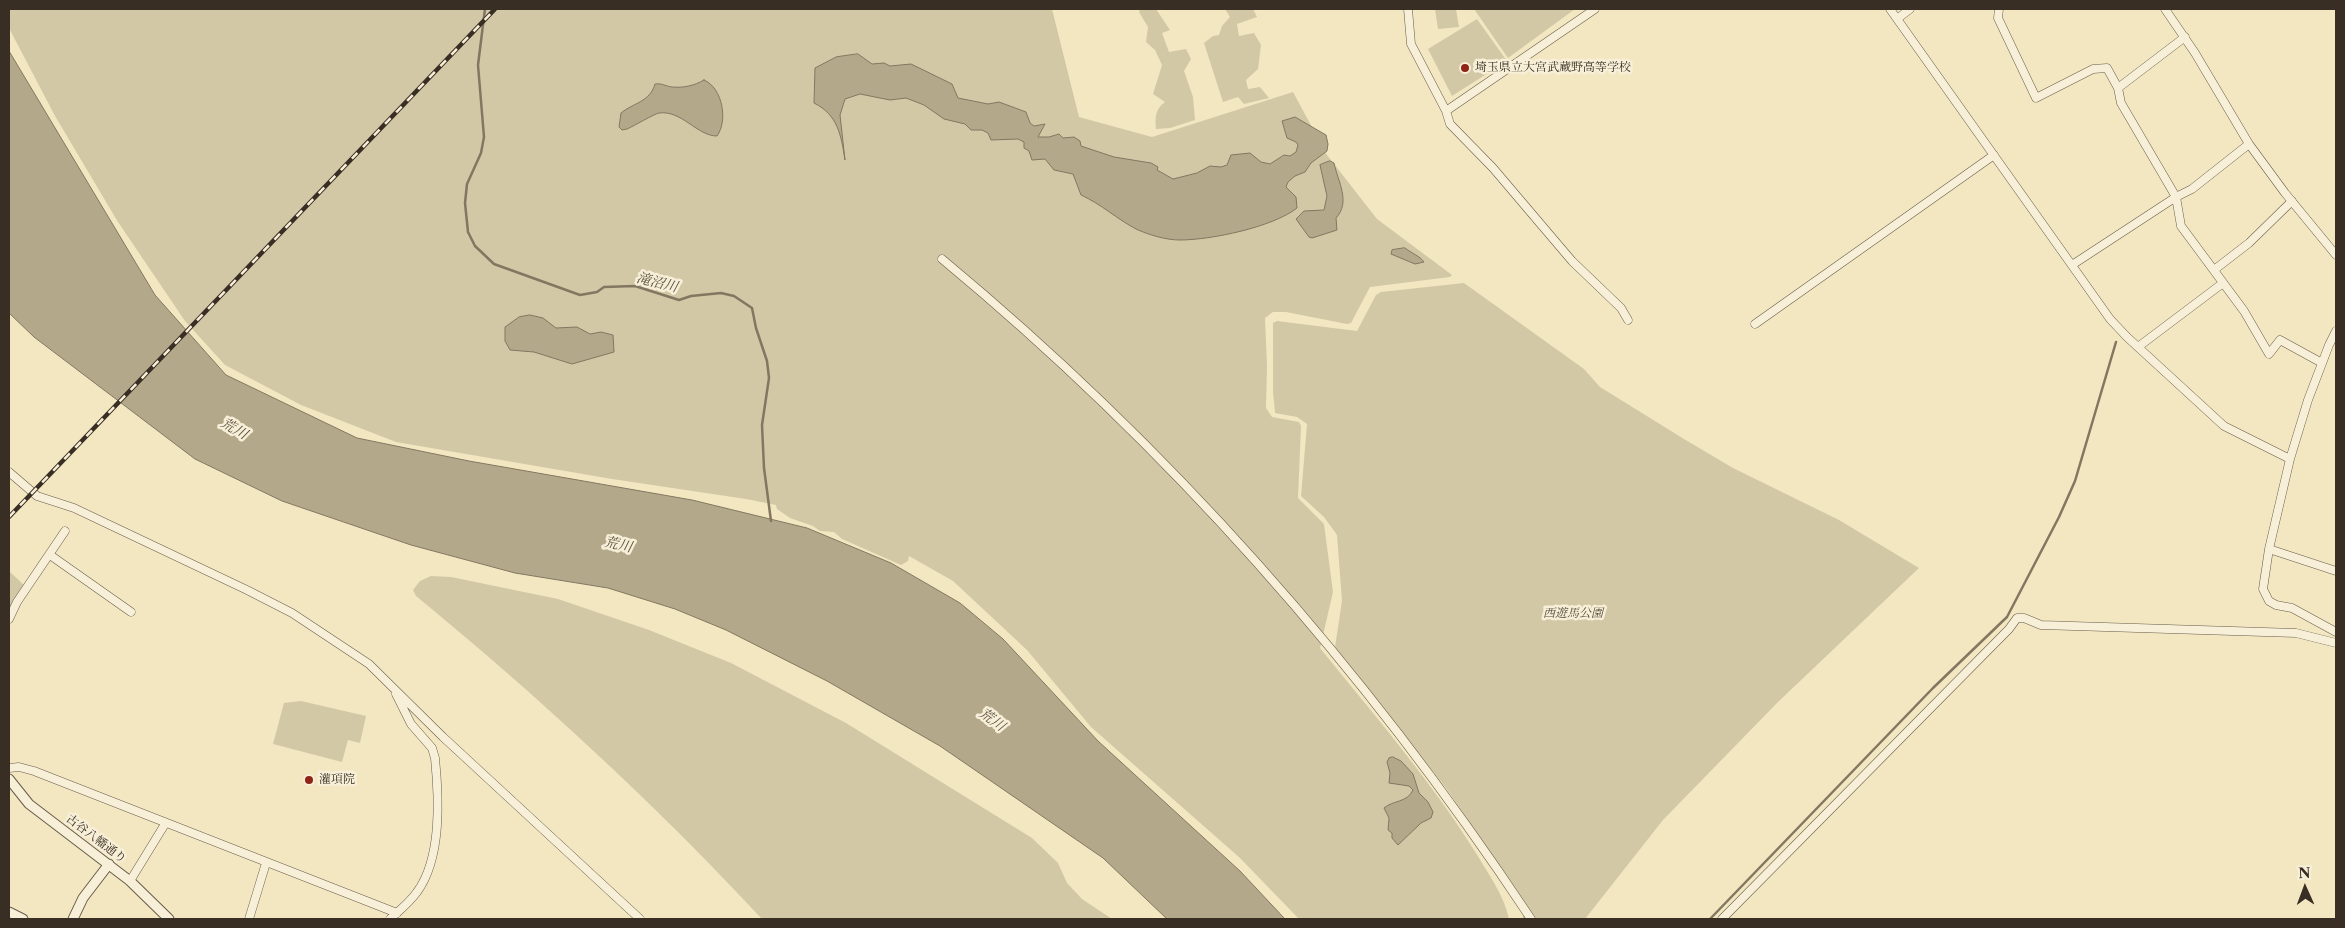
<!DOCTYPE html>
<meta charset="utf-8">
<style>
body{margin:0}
#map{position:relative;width:2345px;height:928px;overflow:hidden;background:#f3e7c1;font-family:"Libre Caslon Text",serif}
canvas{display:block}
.frame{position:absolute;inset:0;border:10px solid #392e23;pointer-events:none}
.north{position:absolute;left:2280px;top:863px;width:50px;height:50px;-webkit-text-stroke:4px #f7efd7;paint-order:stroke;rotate:358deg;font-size:14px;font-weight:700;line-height:20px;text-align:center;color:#392e23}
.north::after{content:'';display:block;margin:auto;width:18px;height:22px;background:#392e23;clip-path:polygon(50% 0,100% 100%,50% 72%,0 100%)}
</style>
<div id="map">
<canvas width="2345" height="928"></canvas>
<div class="frame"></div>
<div class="north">N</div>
</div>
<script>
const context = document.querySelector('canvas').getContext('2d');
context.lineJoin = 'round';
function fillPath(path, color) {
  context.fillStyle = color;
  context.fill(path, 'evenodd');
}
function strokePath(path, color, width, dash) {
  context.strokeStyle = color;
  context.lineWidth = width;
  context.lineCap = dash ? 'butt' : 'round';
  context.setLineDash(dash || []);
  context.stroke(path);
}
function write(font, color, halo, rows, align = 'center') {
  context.font = font + ' "Libre Caslon Text","Noto Serif JP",serif';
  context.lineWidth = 5;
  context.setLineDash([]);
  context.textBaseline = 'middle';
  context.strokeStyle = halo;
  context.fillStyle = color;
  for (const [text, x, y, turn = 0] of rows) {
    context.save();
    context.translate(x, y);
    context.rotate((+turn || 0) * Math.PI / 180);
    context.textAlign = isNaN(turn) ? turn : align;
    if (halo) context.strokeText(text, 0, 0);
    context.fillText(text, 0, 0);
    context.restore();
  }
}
fillPath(new Path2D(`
 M 9,9 L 1052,9 L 1079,117 L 1152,137 L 1293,92 L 1327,155 L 1377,219 L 1452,275 L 1450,277 L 1370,287 L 1351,323 L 1347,324 L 1286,312 L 1273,312 L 1265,318 L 1267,366 L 1266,408 L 1272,417 L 1299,422 L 1301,426 L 1298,498 L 1324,524 L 1333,592 L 1320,648 C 1375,716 1433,783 1479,858 C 1491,878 1504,896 1509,919 L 1299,919 L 1240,858 L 1091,727 L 1027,650 L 953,581 L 909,556 L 908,561 L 901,565 L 842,539 L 834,532 L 820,531 L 813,526 L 790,518 L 777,509 L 776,505 L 746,499 L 612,479 L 396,442 L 301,405 L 225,365 L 185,321 L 118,222 L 55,116 L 9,28 Z
 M 1140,9 L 1156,9 L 1170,30 L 1162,33 L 1169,52 L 1186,49 L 1191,59 L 1184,71 L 1193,97 L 1195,120 L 1170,128 L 1156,129 C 1155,118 1155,109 1165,102 L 1153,94 L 1162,65 L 1155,50 L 1146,42 L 1148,27 L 1139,12 Z
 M 1225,9 L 1253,9 L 1257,17 L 1237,24 L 1239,36 L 1254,33 L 1261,45 L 1258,69 L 1246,80 L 1248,89 L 1260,87 L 1269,98 L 1244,104 L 1238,97 L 1223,102 L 1204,43 L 1213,36 L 1219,35 L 1222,26 L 1230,17 Z
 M 1435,9 L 1456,9 L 1459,27 L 1438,29 Z
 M 1474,9 L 1575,9 L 1508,58 Z
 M 1477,19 L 1507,61 L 1452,96 L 1428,49 Z
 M 1464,283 L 1584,369 L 1600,387 L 1684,439 L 1733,468 L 1839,520 L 1919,568 L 1778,702 L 1663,820 L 1585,919 L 1523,919 L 1521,897 L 1446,788 L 1335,647 L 1342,601 L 1337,535 L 1324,517 L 1301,496 L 1307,424 L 1297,417 L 1275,413 L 1273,392 L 1273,323 L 1277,321 L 1357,331 L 1376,295 L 1381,292 Z
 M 9,571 L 25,586 L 9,613 Z
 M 431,576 L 451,577 L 558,599 L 649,630 L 731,663 L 846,723 L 1032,838 L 1058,863 L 1067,883 L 1082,899 L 1112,919 L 762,919 C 656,805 537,695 416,596 L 413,590 L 420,581 Z
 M 301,701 L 366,716 L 360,743 L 348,740 L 342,762 L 273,744 L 284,703 Z`), '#d3c8a6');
const water = new Path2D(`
 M 9,51 L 155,295 L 226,375 L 357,438 L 469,461 L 692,500 L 807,528 L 891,563 L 960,603 L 1003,639 L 1098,741 L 1240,871 L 1285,919 L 1167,919 L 1103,858 L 940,746 L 827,681 L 726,630 L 675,609 L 608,588 L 515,573 L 411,545 L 282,501 L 195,459 L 34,337 L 9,313 Z
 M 858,54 L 872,64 L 884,63 L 890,66 L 911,64 L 952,84 L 958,98 L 988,104 L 999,102 L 1026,112 L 1030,123 L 1034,126 L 1045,124 L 1038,137 L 1049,137 L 1059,134 L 1063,138 L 1074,137 L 1080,141 L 1081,146 L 1114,157 L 1151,163 L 1158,167 L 1157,170 L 1173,179 L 1197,173 L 1210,166 L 1221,167 L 1227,165 L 1231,155 L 1250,153 L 1261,162 L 1270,164 L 1284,155 L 1290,156 L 1296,152 L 1298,145 L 1296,142 L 1287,138 L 1282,121 L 1295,117 L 1326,135 L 1328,144 L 1327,151 L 1311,163 L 1305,172 L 1295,176 L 1288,182 L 1286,187 L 1296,197 L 1297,208 C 1273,227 1211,240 1180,240 C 1166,240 1149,235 1136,229 C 1117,219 1101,204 1081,195 L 1073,174 L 1054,170 L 1045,159 L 1032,160 L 1029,151 L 1024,148 L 1024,142 L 1018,139 L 991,140 L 988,133 L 982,130 L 971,130 L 965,124 L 944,119 L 924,105 L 906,98 L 890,100 L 860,94 L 845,99 L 840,115 L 845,160 C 841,135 838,115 814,103 L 815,68 L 836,57 Z
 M 704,80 C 723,88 728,121 717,136 C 697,136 682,110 659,113 C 654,114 634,126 627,129 L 622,130 L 619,127 L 621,113 C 633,103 650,102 655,84 C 662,83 665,86 672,87 C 683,88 694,86 704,80 Z
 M 1330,161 L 1334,163 C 1338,182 1351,202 1336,218 L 1337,230 L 1312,238 L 1309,237 L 1296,219 L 1304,211 L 1324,210 L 1327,196 L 1320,165 Z
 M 1405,248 C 1411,253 1420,256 1424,262 L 1415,264 L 1391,254 L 1392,250 Z
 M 530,315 L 543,318 L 556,328 L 577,327 L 590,334 L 601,332 L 613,335 L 614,352 L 572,364 L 534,352 L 510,350 L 505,341 L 505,327 L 519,317 Z
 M 1393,757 L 1401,761 L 1413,774 L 1419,793 L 1428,802 L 1433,812 L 1431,818 L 1421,823 L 1398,845 L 1392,838 L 1392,833 L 1388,830 L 1389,818 L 1384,808 C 1393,800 1407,803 1413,790 L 1409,786 L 1389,783 L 1390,773 L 1387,762 L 1389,758 Z`);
fillPath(water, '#b4a88b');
strokePath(water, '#837761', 1);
strokePath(new Path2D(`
 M 485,9 L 478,65 L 484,137 L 481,153 L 467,184 L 465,203 L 468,232 L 475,246 L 494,264 L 580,295 L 597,292 L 604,287 L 635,286 L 679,300 L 691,296 L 721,293 L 734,296 L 752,308 L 756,328 L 767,361 L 769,378 L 762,425 L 764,468 L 771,521
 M 1710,919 L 1933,688 L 2007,617 L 2059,517 L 2075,481 L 2116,342`), '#837761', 2.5);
const minor = new Path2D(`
 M 1408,9 L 1411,44 L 1446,111 L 1450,124 L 1493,168 L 1572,261 L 1621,308 L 1628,320
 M 1890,9 L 2110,319 L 2127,337 L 2224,426 L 2290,459
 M 1999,9 L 1998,18 L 2036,98 L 2093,69 L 2107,68 L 2118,88 L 2121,103 L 2176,197 L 2181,226 L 2244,311 L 2269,354 L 2280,340 L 2322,363
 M 2165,9 L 2195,53 L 2249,144 L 2285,193 L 2336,255
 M 1897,19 L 1910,9
 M 2118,88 L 2185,37
 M 1446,111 L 1595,9
 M 942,259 C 1170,448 1368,673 1531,919
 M 2072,265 L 2176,197 L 2192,189 L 2249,144
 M 2214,270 L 2249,243 L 2292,201
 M 1755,324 L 1994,155
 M 2336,331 L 2329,345 L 2308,400 L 2290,459 L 2269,549 L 2263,589 L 2269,601 L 2276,605 L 2292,608 L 2336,632
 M 2138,347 L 2223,283
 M 9,472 L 37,496 L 74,508 L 247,590 L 292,613 L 369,664 L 443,737 L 640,919
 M 2269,549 L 2336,571
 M 50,555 L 131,612
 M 9,619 L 17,602 L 65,531
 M 9,768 L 19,767 L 34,771 L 397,913
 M 130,881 L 165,824
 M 249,919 L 266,863
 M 390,919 C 399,911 410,902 417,892 C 442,858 439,798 435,758 L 432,748 L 411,724 L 396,694
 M 1722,919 L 2009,629 L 2017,618 L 2024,618 L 2041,625 L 2296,633 L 2336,643`);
const tertiary = new Path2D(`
 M 9,779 L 29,804 L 130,881 L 169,919
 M 9,912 L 23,919
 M 73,919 L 83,898 L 109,864`);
strokePath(minor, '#685c4a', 9);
strokePath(tertiary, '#685c4a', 11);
strokePath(minor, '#f7efd7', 8);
strokePath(tertiary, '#f7efd7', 9);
const rail = new Path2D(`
 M 9,517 L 495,9`);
strokePath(rail, '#392e23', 4.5);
strokePath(rail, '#f7efd7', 2.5, [8]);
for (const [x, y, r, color] of [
 [1465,68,5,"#8f2418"],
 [309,780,5,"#8f2418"]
]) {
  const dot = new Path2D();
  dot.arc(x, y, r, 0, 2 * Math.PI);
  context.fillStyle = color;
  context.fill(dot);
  strokePath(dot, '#f7efd7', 2);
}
write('12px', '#392e23', '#f7efd7', [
 ["埼玉県立大宮武蔵野高等学校",1475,68],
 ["灌項院",319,780]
], 'left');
write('italic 12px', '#584d3d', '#f7efd7', [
 ["西遊馬公園",1573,614]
]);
write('12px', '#392e23', '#f7efd7', [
 ["古谷八幡通り",96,839,37]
]);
write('italic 14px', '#5e5342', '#f7efd7', [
 ["滝沼川",657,283,14],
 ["荒川",234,429,30],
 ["荒川",618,545,12],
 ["荒川",992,720,36]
]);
</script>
